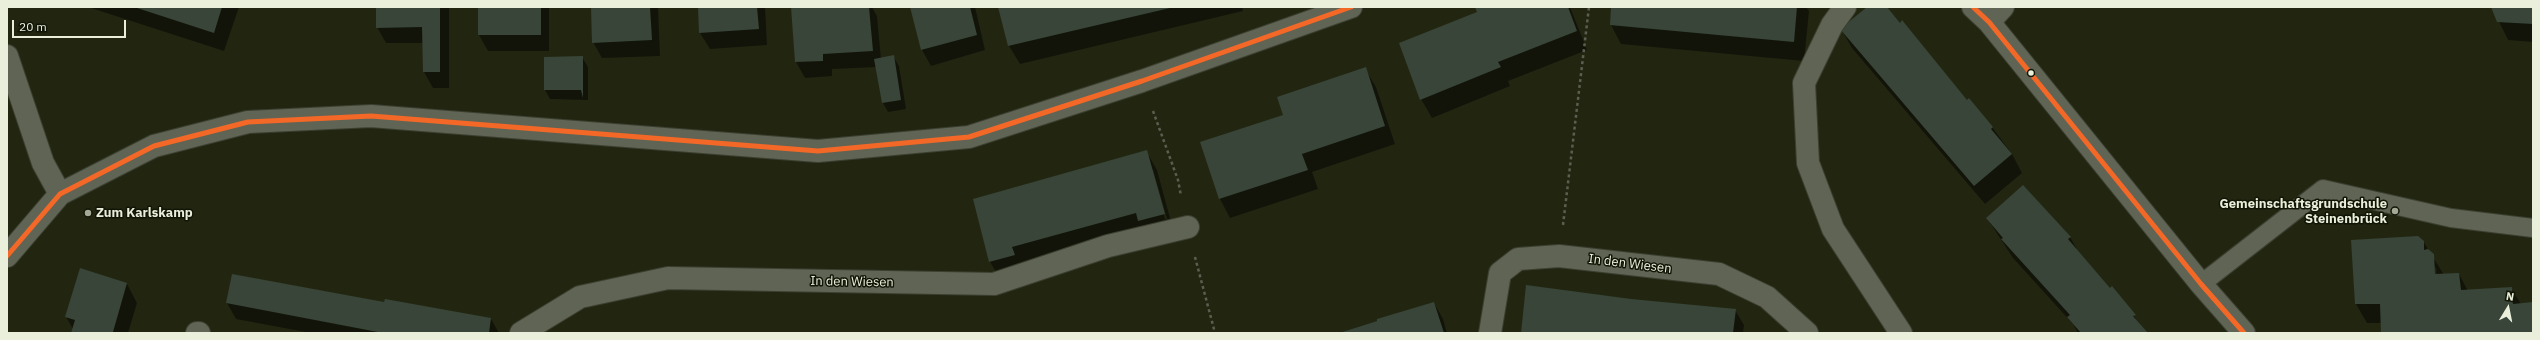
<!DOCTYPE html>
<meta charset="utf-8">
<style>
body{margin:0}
#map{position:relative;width:2540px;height:340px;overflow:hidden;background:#222611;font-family:"IBM Plex Sans",sans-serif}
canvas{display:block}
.frame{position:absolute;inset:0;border:8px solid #e9efda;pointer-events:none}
.north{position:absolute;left:2488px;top:288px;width:40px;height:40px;-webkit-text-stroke:3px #111506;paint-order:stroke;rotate:10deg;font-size:11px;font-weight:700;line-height:16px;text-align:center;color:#e9efda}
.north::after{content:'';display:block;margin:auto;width:14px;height:18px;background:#e9efda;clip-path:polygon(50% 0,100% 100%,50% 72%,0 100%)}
.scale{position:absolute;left:12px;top:20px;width:114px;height:18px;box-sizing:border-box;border:2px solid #e9efda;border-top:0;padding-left:5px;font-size:12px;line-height:14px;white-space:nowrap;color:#e9efda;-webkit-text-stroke:3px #111506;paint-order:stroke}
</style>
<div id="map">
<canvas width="2540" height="340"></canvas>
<div class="frame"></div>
<div class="north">N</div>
<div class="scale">20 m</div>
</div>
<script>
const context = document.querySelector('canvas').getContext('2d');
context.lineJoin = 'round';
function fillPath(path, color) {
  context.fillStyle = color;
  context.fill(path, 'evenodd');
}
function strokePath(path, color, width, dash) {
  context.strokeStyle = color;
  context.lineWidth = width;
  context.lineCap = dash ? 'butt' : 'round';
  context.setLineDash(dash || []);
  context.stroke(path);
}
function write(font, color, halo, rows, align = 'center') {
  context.font = font + ' "IBM Plex Sans",sans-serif';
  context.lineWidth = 3;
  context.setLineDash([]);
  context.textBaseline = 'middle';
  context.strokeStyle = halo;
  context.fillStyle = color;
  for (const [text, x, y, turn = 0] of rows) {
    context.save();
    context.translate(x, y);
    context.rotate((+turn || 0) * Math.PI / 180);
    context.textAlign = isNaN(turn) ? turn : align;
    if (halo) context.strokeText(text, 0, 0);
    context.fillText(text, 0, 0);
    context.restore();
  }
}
fillPath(new Path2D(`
 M 88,7 L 239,7 L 224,51 Z
 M 377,7 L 449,7 L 449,88 L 433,88 L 424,72 L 424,43 L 386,43 L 377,27 Z
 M 479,7 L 549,7 L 549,51 L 488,51 L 479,35 Z
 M 592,7 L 658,7 L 660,56 L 602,58 L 593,42 Z
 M 699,7 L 765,7 L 767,45 L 710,49 L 700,33 Z
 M 792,7 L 872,7 L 877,16 L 881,59 L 893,56 L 899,66 L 906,109 L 888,112 L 883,103 L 877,67 L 832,69 L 832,76 L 805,78 L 796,62 Z
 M 911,7 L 975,7 L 985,50 L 931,66 L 922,50 Z
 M 999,7 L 1242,7 L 1243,11 L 1020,64 L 1009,46 Z
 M 1477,7 L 1570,7 L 1587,50 L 1508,81 L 1510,86 L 1432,118 L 1421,99 L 1479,12 Z
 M 1612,7 L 1806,7 L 1809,11 L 1804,61 L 1621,44 L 1611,25 Z
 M 1869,7 L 1886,7 L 1967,101 L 1992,127 L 2012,154 L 2022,173 L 1985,204 L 1852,48 L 1841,29 Z
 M 2492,7 L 2533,7 L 2533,42 L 2508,40 Z
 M 582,57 L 588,67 L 588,100 L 550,99 L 545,90 Z
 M 1365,69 L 1376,87 L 1395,144 L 1312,172 L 1318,189 L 1230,218 L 1220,199 L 1201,143 L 1285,115 Z
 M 1146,151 L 1157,170 L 1174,233 L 1001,280 L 990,262 L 974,200 ZM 1151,170 L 1153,170 L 1167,219 L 1165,219 Z
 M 1987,218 L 2070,237 L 2079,253 L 2110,290 L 2112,288 L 2147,333 L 2078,333 L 2073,324 L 2013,258 Z
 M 2352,241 L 2423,241 L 2444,275 L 2459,274 L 2468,291 L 2511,288 L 2521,304 L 2533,303 L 2533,333 L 2382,333 L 2383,323 L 2367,323 L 2356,304 ZM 2434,266 L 2436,268 L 2437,279 L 2435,279 Z
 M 80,269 L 127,284 L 137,303 L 128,333 L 72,333 L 73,329 L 66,317 Z
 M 233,275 L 385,304 L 491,319 L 499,333 L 311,333 L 236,319 L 227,303 Z
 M 1434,303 L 1443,319 L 1447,333 L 1339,333 Z
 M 1735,310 L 1744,325 L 1743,333 L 1522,333 Z`), '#0007');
fillPath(new Path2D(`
 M 134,7 L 222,7 L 214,33 Z
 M 376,7 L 440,7 L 440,72 L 423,72 L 422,27 L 376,28 Z
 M 478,7 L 541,7 L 541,35 L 478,35 Z
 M 591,7 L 650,7 L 652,40 L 592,43 Z
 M 698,7 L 757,7 L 759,29 L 699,33 Z
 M 791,7 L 869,7 L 873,51 L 823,54 L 823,61 L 795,62 Z
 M 910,7 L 970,7 L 977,35 L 921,50 Z
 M 998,7 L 1170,7 L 1170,8 L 1008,46 Z
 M 1475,7 L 1568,7 L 1577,31 L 1498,62 L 1501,67 L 1420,100 L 1399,43 L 1477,12 Z
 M 1611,7 L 1797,7 L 1794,42 L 1610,25 Z
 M 1867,7 L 1887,7 L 1900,23 L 1902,20 L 1967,100 L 1969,98 L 1993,127 L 1991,129 L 2012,154 L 1974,186 L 1840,29 Z
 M 2491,7 L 2533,7 L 2533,24 L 2497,22 Z
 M 894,55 L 901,100 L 882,103 L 874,59 Z
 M 583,56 L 583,98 L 581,90 L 544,90 L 544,57 Z
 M 1366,67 L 1385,126 L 1302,154 L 1308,170 L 1219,199 L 1200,142 L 1283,115 L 1277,97 Z
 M 1147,150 L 1165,214 L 1138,221 L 1136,213 L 1012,247 L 1015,255 L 989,262 L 973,199 Z
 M 2023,185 L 2071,237 L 2068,239 L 2110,288 L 2112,286 L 2136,315 L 2133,316 L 2148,333 L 2081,333 L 2067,317 L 2070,315 L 2001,239 L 2003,238 L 1986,218 Z
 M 2418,236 L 2424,241 L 2424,250 L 2428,249 L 2434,254 L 2435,274 L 2459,273 L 2461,290 L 2512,287 L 2513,304 L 2533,302 L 2533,333 L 2381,333 L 2380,304 L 2355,304 L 2351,240 Z
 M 80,268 L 127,283 L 113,332 L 71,333 L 75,320 L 65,317 Z
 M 232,274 L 384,302 L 385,299 L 491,318 L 489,333 L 383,333 L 226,303 Z
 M 1526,285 L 1631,299 L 1736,309 L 1733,333 L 1521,333 Z
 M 1434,302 L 1444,333 L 1339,333 L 1377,321 L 1377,319 Z`), '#384538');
const service = new Path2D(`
 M 2201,284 L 2323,189 L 2451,218 L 2533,228`);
const minor = new Path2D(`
 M 1845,7 L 1832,25 L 1804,83 L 1808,163 L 1833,229 L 1901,333
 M 1973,7 L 1989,22 L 2201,284 L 2244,333
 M 1989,22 L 2003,7
 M 7,56 L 43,163 L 60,194
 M 7,256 L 60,194 L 154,146 L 248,122 L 371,116 L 818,151 L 969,137 L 1142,81 L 1351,7
 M 197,333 L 199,333
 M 521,333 L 580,297 L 668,278 L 994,284 L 1108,246 L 1188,227
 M 1490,333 L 1500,273 L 1518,259 L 1559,256 L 1719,274 L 1767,297 L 1807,333`);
strokePath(service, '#3c4031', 20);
strokePath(minor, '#3c4031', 24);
strokePath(new Path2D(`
 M 1153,111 L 1178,180 L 1181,196
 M 1563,225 L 1589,7
 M 1195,257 L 1215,333`), '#5b5e50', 2.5, [3, 3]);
strokePath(service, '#606455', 18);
strokePath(minor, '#606455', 22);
strokePath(new Path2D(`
 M 1973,7 L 1989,22 L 2201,284 L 2244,333
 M 7,256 L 60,194 L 154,146 L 248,122 L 371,116 L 818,151 L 969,137 L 1142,81 L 1351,7`), '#f36827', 5);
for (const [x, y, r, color] of [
 [2031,73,3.5,"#e9efda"],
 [2395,211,4,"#a3a994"],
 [88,213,4,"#a3a994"]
]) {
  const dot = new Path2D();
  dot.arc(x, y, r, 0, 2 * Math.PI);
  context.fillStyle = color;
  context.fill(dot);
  strokePath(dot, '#111506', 1.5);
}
write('bold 13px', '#e9efda', '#111506', [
 ["Gemeinschaftsgrundschule",2387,204],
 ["Steinenbrück",2387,219],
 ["Zum Karlskamp",96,213,"left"]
], 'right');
write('13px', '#e9efda', '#111506', [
 ["In den Wiesen",1630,264,7],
 ["In den Wiesen",852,282,1]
]);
</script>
